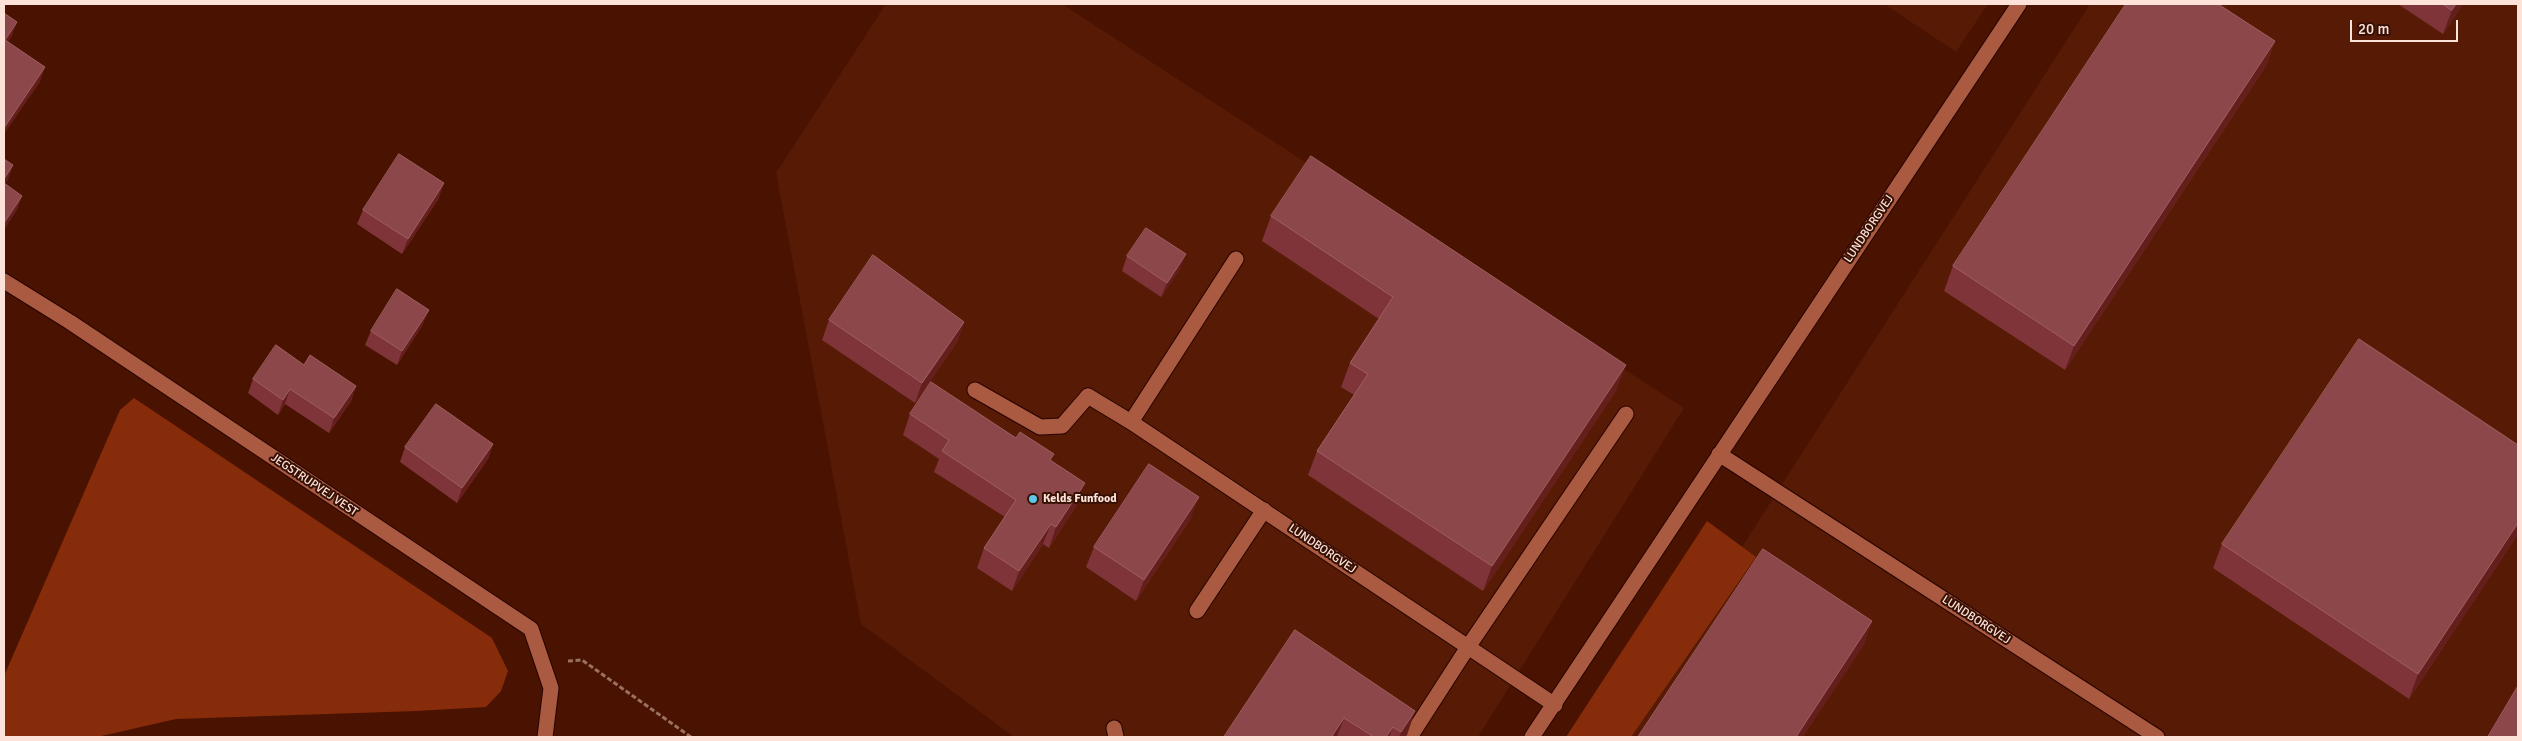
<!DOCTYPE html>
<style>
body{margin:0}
#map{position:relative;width:2522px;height:741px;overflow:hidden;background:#4a1301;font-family:Signika,sans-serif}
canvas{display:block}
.frame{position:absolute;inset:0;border:5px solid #fde2d9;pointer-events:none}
.scale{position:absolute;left:2350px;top:20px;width:108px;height:22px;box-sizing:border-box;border:2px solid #fde2d9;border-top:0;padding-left:6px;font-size:15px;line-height:18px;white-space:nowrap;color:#fde2d9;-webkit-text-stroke:4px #371004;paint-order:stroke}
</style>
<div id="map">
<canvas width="2522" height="741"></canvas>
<div class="frame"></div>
<div class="scale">20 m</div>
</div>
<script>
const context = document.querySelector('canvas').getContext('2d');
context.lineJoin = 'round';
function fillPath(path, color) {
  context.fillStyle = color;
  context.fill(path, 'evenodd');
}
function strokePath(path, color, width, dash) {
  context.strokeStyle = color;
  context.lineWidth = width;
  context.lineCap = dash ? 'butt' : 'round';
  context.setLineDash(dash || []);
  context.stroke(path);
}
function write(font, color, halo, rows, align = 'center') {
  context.font = font + ' Signika,sans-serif';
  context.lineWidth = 4;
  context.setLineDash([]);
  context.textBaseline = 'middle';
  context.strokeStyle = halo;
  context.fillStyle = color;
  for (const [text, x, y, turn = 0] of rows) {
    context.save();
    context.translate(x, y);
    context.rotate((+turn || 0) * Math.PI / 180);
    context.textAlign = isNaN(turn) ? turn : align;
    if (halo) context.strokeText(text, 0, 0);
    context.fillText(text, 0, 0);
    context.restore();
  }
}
fillPath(new Path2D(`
 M 886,4 L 1062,4 L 1684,408 L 1478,737 L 1014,737 L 861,624 L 776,173 Z
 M 1884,4 L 1988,4 L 1956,52 Z
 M 2090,4 L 2518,4 L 2518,737 L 1620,737 Z`), '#561a05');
fillPath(new Path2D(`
 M 134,398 L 492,638 L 508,671 L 501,691 L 486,707 L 416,711 L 176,719 L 97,737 L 4,737 L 4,676 L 120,410 Z
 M 1707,521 L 1756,557 L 1631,737 L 1566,737 Z`), '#872c0a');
const lane = new Path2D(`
 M 975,390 L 1040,427 L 1062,426 L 1088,396
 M 1131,422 L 1236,259
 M 1197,611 L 1264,510
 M 1114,728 L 1116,737
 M 1410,737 L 1468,647 L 1626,414`);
const street = new Path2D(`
 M 1088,396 L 1131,422 L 1555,705
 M 1719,454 L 2157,737
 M 1532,737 L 2019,4`);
const secondary = new Path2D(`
 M 4,281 L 70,322 L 531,629 L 551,688 L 545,737`);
strokePath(lane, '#270300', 17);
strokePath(street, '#270300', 17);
strokePath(secondary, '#270300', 17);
strokePath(new Path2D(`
 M 568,661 L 582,660 L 691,737`), '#9b7062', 3, [5, 2.5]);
strokePath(lane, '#a95a41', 15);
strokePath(street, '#a95a41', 15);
strokePath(secondary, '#a95a41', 15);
fillPath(new Path2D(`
 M 2398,4 L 2463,4 L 2443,34 Z
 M 2275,41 L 2266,66 L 2065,370 L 1944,291 L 1953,266 Z
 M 439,198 L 402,254 L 357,224 L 363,210 Z
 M 1271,216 L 1617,389 L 1483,591 L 1308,475 L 1317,451 L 1354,395 L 1341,387 L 1350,363 L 1379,319 L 1262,241 Z
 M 1127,256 L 1180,269 L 1161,297 L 1122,271 Z
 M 829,320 L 964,322 L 957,342 L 915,403 L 822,340 Z
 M 423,324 L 397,365 L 365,345 L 371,331 Z
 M 304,365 L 356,386 L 351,401 L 329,433 L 285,404 L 278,415 L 248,393 L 253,379 Z
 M 910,414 L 1051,461 L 1078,503 L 1049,548 L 1043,544 L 1012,591 L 977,568 L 984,548 L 1005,517 L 934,472 L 939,459 L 903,435 Z
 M 493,444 L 488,459 L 457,503 L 400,462 L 405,447 Z
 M 2518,445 L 2518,534 L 2409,699 L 2213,568 L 2222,544 Z
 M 1191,518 L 1136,601 L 1086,567 L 1094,547 Z
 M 1295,630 L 1407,735 L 1405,737 L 1224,737 Z`), '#7f343a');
fillPath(new Path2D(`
 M 2456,4 L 2463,4 L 2443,34 L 2452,10 Z
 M 17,22 L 12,36 L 4,48 L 5,40 Z
 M 2275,41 L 2266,66 L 2065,370 L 2074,346 Z
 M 45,67 L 40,82 L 4,134 L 4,128 Z
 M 13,165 L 8,180 L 4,185 L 4,179 Z
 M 444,183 L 439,198 L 402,254 L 408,239 Z
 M 22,196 L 17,210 L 4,230 L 4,223 Z
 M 1186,254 L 1180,269 L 1161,297 L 1167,283 Z
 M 429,310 L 423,324 L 397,365 L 402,351 Z
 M 964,322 L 957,342 L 915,403 L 922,383 Z
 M 1626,365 L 1617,389 L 1483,591 L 1492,566 Z
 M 356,386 L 351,401 L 329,433 L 334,418 Z
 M 290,389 L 285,404 L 278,415 L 283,400 Z
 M 493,444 L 488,459 L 457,503 L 462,488 Z
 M 1085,483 L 1078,503 L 1049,548 L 1056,527 Z
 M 1199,497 L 1191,518 L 1136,601 L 1144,580 Z
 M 2518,523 L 2518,534 L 2409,699 L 2418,674 Z
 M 1051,524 L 1043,544 L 1012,591 L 1019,571 Z
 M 1872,621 L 1864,645 L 1803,737 L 1796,737 Z
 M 1415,711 L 1407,735 L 1405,737 L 1399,737 L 1401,732 Z
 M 1344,718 L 1337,737 L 1332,737 Z
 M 1393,727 L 1389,737 L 1386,737 Z`), '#641f1c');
const building = new Path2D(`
 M 2126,4 L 2218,4 L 2275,41 L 2074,346 L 1953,266 Z
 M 2443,4 L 2456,4 L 2452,10 Z
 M 4,13 L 17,22 L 5,40 L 45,67 L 4,128 Z
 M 399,154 L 444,183 L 408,239 L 363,210 Z
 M 1311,156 L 1626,365 L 1492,566 L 1317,451 L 1368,374 L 1350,363 L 1393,297 L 1271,216 Z
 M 4,159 L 13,165 L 4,179 Z
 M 4,183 L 22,196 L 4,223 Z
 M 1146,228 L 1186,254 L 1167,283 L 1127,256 Z
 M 873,255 L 964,322 L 922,383 L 829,320 Z
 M 397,289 L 429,310 L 402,351 L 371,331 Z
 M 2359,339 L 2518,445 L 2518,523 L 2418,674 L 2222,544 Z
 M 276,345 L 304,365 L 310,355 L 356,386 L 334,418 L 290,389 L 283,400 L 253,379 Z
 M 931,382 L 1016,438 L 1020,432 L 1054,454 L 1050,460 L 1085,483 L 1056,527 L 1051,524 L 1019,571 L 984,548 L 1016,500 L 942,451 L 949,440 L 910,414 Z
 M 436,404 L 493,444 L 462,488 L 405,447 Z
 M 1149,464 L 1199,497 L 1144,580 L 1094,547 Z
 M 1763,549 L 1872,621 L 1796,737 L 1638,737 Z
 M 1295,630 L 1415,711 L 1401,732 L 1393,727 L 1386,737 L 1374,737 L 1344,718 L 1332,736 L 1334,737 L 1224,737 Z
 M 2518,686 L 2518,737 L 2488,737 Z`);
fillPath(building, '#8c474b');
strokePath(building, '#9e5f61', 1);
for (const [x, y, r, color] of [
 [1033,499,5,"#5ac8e6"]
]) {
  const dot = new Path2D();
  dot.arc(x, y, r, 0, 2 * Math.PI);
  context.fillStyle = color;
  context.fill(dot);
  strokePath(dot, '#371004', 2);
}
write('12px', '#fde2d9', '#371004', [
 ["LUNDBORGVEJ",1869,229,-56],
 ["JEGSTRUPVEJ VEST",314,485,34],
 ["LUNDBORGVEJ",1322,549,34],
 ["LUNDBORGVEJ",1976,620,33]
]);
write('bold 12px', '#fde2d9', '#371004', [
 ["Kelds Funfood",1043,499]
], 'left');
</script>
